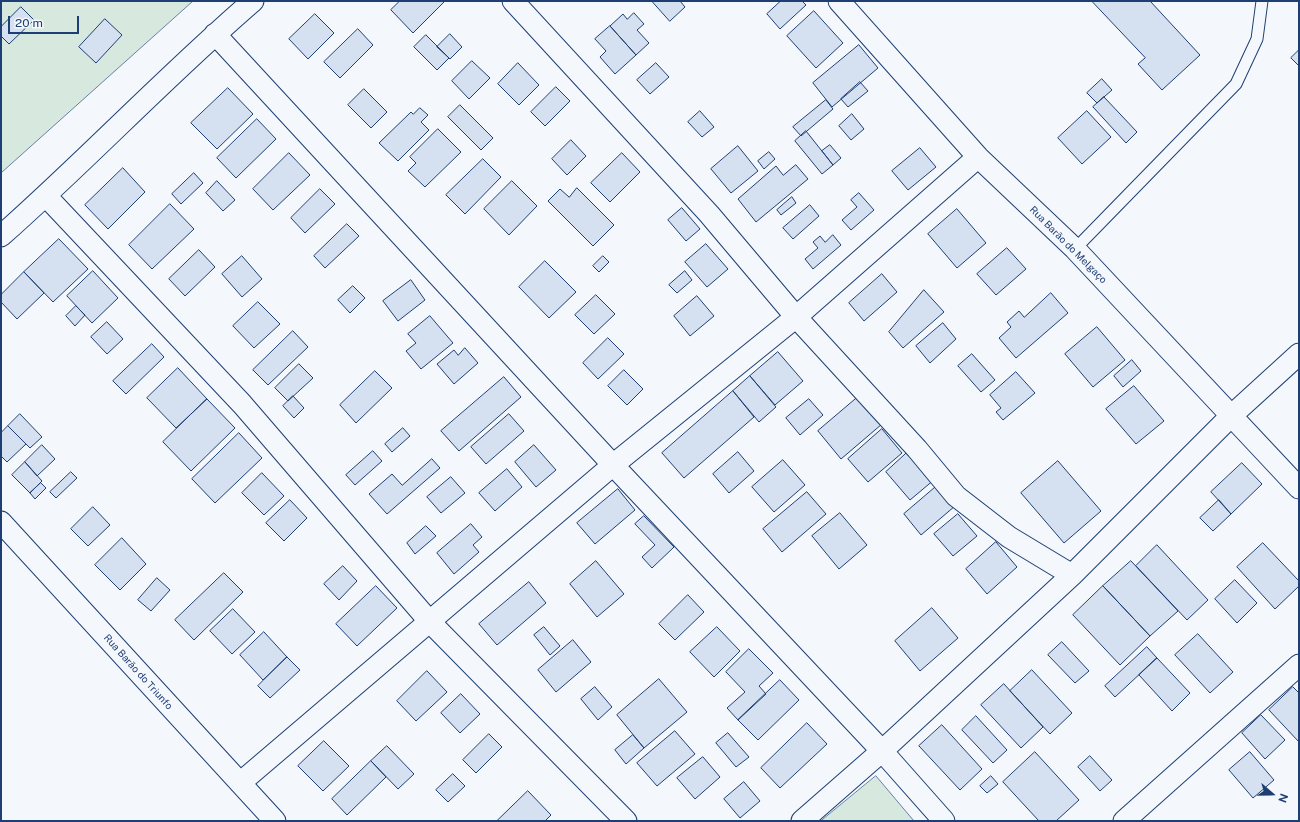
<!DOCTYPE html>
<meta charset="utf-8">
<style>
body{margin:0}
#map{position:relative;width:1300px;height:822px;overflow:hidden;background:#f4f7fb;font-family:"Public Sans",sans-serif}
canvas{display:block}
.frame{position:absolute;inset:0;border:2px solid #1d3f73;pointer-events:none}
.north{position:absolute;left:1252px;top:774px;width:40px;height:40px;-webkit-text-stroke:3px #f4f7fb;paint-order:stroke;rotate:110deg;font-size:11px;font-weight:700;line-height:16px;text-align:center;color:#1d3f73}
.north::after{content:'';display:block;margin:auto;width:14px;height:18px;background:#1d3f73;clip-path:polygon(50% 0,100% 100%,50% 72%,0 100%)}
.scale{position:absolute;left:8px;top:16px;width:71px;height:18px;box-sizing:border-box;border:2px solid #1d3f73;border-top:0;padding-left:5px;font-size:12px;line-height:14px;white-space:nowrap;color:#1d3f73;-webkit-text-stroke:3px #f4f7fb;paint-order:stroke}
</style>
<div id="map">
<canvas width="1300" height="822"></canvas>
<div class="frame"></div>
<div class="north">N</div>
<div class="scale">20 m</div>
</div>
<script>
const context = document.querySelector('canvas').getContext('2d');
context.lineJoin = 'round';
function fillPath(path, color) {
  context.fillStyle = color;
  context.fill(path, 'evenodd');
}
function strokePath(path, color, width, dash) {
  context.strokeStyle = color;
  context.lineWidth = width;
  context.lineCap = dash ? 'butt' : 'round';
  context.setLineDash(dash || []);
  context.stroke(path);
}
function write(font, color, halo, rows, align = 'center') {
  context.font = font + ' "Public Sans",sans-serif';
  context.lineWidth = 3;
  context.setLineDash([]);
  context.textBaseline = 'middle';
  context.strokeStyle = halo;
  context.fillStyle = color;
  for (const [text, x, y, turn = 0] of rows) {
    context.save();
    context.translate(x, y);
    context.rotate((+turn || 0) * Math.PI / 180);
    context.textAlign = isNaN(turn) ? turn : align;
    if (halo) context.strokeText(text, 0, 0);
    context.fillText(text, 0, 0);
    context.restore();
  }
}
const green = new Path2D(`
 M 1,1 L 193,1 L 1,173 Z
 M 876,776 L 914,821 L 821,821 Z`);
fillPath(green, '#d7e8df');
strokePath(green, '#687fa3', 1);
const building = new Path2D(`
 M 400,1 L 445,1 L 413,33 L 391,10 Z
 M 652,1 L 680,1 L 685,7 L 670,21 Z
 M 781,1 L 802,1 L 806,5 L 780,29 L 767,14 Z
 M 1092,1 L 1150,1 L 1200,55 L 1162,90 L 1138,64 L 1145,58 Z
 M 21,7 L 34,20 L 9,44 L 1,36 L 1,27 Z
 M 814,11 L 843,43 L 816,68 L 787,36 Z
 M 634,13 L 644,24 L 637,30 L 649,43 L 636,55 L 610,26 L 623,14 L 627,19 Z
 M 315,14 L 334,33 L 308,59 L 289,39 Z
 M 105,19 L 122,35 L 96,63 L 79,47 Z
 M 610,26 L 636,55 L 615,74 L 600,57 L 606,51 L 595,39 Z
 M 358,29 L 373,45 L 340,78 L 324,62 Z
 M 450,34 L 462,47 L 450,59 L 437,47 Z
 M 426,35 L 449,58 L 437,70 L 414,47 Z
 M 859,45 L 878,68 L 832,107 L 813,83 Z
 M 1299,50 L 1299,66 L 1291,58 Z
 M 472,61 L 490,78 L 469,99 L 452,81 Z
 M 518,63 L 539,85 L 519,105 L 498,84 Z
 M 656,63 L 669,77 L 650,94 L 637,80 Z
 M 1102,79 L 1112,90 L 1097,103 L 1087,93 Z
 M 860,82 L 868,91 L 848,107 L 841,99 Z
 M 556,87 L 570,101 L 545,126 L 531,112 Z
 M 228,88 L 253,114 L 217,149 L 191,123 Z
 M 364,89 L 387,112 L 371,128 L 348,105 Z
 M 1104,97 L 1137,132 L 1126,143 L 1093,107 Z
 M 826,100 L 833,109 L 801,136 L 793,127 Z
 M 460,105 L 493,138 L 481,150 L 448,117 Z
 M 420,108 L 428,115 L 421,122 L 429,130 L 398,161 L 379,143 L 411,112 L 413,114 Z
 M 700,111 L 714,127 L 702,137 L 688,122 Z
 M 1087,111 L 1111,137 L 1082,164 L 1058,138 Z
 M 852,114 L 864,129 L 851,140 L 839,126 Z
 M 257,119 L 276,139 L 236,178 L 217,158 Z
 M 438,129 L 461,152 L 425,187 L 408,171 L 416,163 L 410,157 Z
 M 806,131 L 833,165 L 822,174 L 795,141 Z
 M 571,140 L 586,156 L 567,175 L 552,159 Z
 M 830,145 L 841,158 L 833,165 L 822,151 Z
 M 738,146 L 758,171 L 731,193 L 711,169 Z
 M 920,148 L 936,167 L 908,190 L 892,171 Z
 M 769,152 L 775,159 L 764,169 L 758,161 Z
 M 289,153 L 310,175 L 273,210 L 253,189 Z
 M 622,153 L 640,172 L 610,202 L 591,183 Z
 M 483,159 L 501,177 L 465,214 L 446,195 Z
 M 796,165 L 808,179 L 756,222 L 738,199 L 776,166 L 783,175 Z
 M 123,168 L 145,192 L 108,229 L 85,205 Z
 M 194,173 L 203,183 L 181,204 L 172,194 Z
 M 217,181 L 235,200 L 223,211 L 206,193 Z
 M 512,181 L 537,206 L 509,235 L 484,209 Z
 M 577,188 L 614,225 L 593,246 L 548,201 L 560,189 L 569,197 Z
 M 320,189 L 335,204 L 305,233 L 291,218 Z
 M 859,193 L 874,210 L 851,230 L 842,220 L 857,207 L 851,200 Z
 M 792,197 L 796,203 L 781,215 L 777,210 Z
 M 170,204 L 194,229 L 152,269 L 129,245 Z
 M 810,205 L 819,216 L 793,239 L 783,228 Z
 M 682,208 L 700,229 L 686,241 L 668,220 Z
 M 957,209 L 986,243 L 957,268 L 928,234 Z
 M 347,224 L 359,236 L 325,268 L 314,256 Z
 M 833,235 L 841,245 L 813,269 L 805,259 L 818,248 L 813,242 L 820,236 L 825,242 Z
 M 59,239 L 88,269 L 53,302 L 24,272 Z
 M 706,244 L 728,269 L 707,287 L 685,262 Z
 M 1007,248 L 1026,269 L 996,295 L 977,274 Z
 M 199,250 L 215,267 L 185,296 L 169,279 Z
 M 242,256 L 262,279 L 242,297 L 222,274 Z
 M 603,256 L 609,262 L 599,272 L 593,266 Z
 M 545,261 L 576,292 L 549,318 L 519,287 Z
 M 93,271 L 118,298 L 92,323 L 67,296 Z
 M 685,271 L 692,280 L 677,293 L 669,285 Z
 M 24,272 L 44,293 L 17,319 L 1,302 L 1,295 Z
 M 882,274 L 897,292 L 864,321 L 849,303 Z
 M 411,280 L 425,300 L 398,321 L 383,301 Z
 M 353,286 L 365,298 L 350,313 L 338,300 Z
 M 924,290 L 944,312 L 903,348 L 889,332 Z
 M 1051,293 L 1068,313 L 1016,358 L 999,338 L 1011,327 L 1007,322 L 1019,311 L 1024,317 Z
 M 596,295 L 615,314 L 594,334 L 575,315 Z
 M 697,296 L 714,316 L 690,336 L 674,316 Z
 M 258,302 L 280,324 L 254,348 L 233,326 Z
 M 76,306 L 85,315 L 75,326 L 66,316 Z
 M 430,316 L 453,343 L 421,369 L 406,351 L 416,343 L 408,334 Z
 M 107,322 L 123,339 L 107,354 L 91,337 Z
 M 943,323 L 956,339 L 930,363 L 916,346 Z
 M 1097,327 L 1125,360 L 1093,387 L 1065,354 Z
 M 293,331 L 308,347 L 268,385 L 253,370 Z
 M 608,338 L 624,354 L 598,379 L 583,363 Z
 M 152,344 L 164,357 L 126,394 L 113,381 Z
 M 465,348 L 478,363 L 454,384 L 437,364 L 454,350 L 458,355 Z
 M 778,352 L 803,381 L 775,405 L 750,376 Z
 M 972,354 L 995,380 L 981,392 L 958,366 Z
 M 1132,360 L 1141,371 L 1123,387 L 1114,376 Z
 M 299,364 L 313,378 L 288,401 L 275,388 Z
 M 178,368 L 207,399 L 176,428 L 147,398 Z
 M 624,370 L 643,389 L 627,405 L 608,386 Z
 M 375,371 L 392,388 L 356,423 L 340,405 Z
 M 1016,372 L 1035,393 L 1003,420 L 996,412 L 1001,408 L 990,395 Z
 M 750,376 L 776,407 L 759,422 L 733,391 Z
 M 504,377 L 521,397 L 459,451 L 441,431 Z
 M 1134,386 L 1164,421 L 1136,444 L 1106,409 Z
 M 733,391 L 754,417 L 684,478 L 662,453 Z
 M 293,396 L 304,408 L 294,418 L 283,406 Z
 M 858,397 L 882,424 L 841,459 L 818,431 Z
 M 207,399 L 235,428 L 191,471 L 163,442 Z
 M 809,399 L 823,415 L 800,435 L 786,418 Z
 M 20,414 L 42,437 L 30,448 L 8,426 Z
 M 509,414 L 524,431 L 486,464 L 471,447 Z
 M 8,426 L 26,444 L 7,462 L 1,456 L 1,433 Z
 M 403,428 L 410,436 L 392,452 L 385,444 Z
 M 882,429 L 902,453 L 868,482 L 848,459 Z
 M 239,433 L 262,458 L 215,503 L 192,479 Z
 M 42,445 L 55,459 L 37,476 L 25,462 Z
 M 534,445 L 556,470 L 536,487 L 515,462 Z
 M 910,450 L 935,479 L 910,500 L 886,472 Z
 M 373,451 L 382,461 L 355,485 L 346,475 Z
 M 738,452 L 754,471 L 729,493 L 713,474 Z
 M 432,459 L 440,468 L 387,514 L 369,494 L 392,474 L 402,485 Z
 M 783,460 L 805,485 L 774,512 L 752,487 Z
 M 1058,461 L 1101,511 L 1064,543 L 1021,493 Z
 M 25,462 L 42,481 L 30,493 L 12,475 Z
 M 1242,463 L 1262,484 L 1231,514 L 1211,492 Z
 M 507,469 L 522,487 L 495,511 L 479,493 Z
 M 71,472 L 77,478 L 56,498 L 50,492 Z
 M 262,473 L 284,496 L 264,515 L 242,493 Z
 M 451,477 L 465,493 L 441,513 L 427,497 Z
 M 41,483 L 46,488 L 35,499 L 30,493 Z
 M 938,485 L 955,506 L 921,535 L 904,514 Z
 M 618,489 L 635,510 L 595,544 L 577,523 Z
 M 807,492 L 826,514 L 782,552 L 763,529 Z
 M 290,500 L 307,518 L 284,541 L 266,523 Z
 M 1219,500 L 1231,514 L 1213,531 L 1200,518 Z
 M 93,507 L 110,525 L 88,546 L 71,529 Z
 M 840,513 L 867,545 L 839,569 L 812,536 Z
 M 958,514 L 977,536 L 953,556 L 934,534 Z
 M 644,516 L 674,547 L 652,568 L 642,557 L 655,545 L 635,524 Z
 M 471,524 L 482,537 L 473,545 L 479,552 L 454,574 L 437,553 Z
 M 426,526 L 436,536 L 415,554 L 407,543 Z
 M 122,538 L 146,564 L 120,590 L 95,565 Z
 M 996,542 L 1017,567 L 987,594 L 966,569 Z
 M 1263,543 L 1299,581 L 1299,586 L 1275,609 L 1237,567 Z
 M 1157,545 L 1208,600 L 1187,620 L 1136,566 Z
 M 596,561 L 624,594 L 597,617 L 570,584 Z
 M 1131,561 L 1178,611 L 1150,636 L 1103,586 Z
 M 343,566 L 357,581 L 339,600 L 324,584 Z
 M 224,573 L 243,592 L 194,640 L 175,620 Z
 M 157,578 L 170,590 L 151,611 L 138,600 Z
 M 1235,580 L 1257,603 L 1237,623 L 1215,599 Z
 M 529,582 L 546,603 L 497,645 L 479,624 Z
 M 376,586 L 397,608 L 357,646 L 336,624 Z
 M 1103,586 L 1150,636 L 1120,665 L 1073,615 Z
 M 688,595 L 704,612 L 675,640 L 659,624 Z
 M 932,608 L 958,638 L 920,671 L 895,641 Z
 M 233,609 L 255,632 L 232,654 L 210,631 Z
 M 544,627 L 560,646 L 550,655 L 534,635 Z
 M 717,627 L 740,651 L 714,677 L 690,652 Z
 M 264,632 L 287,657 L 263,680 L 240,655 Z
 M 1198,634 L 1233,672 L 1210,693 L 1175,655 Z
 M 573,640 L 591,662 L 556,692 L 538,670 Z
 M 1062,642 L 1089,671 L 1075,683 L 1048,655 Z
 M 1147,647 L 1157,658 L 1115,697 L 1105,686 Z
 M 749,649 L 773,673 L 759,686 L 766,694 L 738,720 L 727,708 L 745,692 L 726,672 Z
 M 287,657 L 300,670 L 270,698 L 258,686 Z
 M 1157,658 L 1190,693 L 1172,711 L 1139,675 Z
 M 1032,670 L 1072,713 L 1050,734 L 1010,691 Z
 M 427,671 L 447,692 L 416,721 L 397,701 Z
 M 659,679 L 687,712 L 644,748 L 617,715 Z
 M 780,680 L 799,700 L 758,740 L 738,720 Z
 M 1004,684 L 1043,727 L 1021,748 L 981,705 Z
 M 595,687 L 612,707 L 598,720 L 581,699 Z
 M 1293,687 L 1299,693 L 1299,742 L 1269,710 Z
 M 461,694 L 480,714 L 460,733 L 441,713 Z
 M 1261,715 L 1285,740 L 1265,759 L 1242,733 Z
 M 976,716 L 1007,750 L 993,763 L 962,730 Z
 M 807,723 L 827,744 L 780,788 L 761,768 Z
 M 942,725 L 982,769 L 960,790 L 919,746 Z
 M 675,731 L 695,754 L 657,786 L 637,763 Z
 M 728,733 L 749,757 L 736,767 L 716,743 Z
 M 489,734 L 502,747 L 476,773 L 463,760 Z
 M 633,735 L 644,748 L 626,764 L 615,750 Z
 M 324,741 L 349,766 L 323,791 L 298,766 Z
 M 387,746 L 414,774 L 398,789 L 371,761 Z
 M 1035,752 L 1079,800 L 1056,821 L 1039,821 L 1003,782 Z
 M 1250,752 L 1274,780 L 1253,798 L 1229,770 Z
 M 1090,756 L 1112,780 L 1100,791 L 1078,767 Z
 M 703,757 L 720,777 L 695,799 L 677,778 Z
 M 371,761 L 386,777 L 347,815 L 332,799 Z
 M 453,774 L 465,786 L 448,802 L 436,790 Z
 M 991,776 L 998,784 L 987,793 L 980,786 Z
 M 744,782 L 760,801 L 740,818 L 724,799 Z
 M 528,791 L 551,815 L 545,821 L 497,821 Z`);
fillPath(building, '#d5e0f0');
strokePath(building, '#1d3f73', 1);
const lane = new Path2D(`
 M 1075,249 L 1236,84 L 1257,39 L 1262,1`);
const street = new Path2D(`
 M 513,1 L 709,214 L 796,317 L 917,449 L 956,496 L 1009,537 L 1072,575
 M 839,1 L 978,157 L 1075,249 L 1299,488
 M 215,34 L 613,465 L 882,751 L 944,821
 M 46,196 L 242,404 L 430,622 L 626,821
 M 1,236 C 87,160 166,76 253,1
 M 1,522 L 275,821
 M 240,783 L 613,465 L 796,317 L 978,157
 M 802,821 L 882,751 L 1072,575 L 1231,416 L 1299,354
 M 1124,821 L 1299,665`);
strokePath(lane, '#1d3f73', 13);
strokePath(street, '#1d3f73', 23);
strokePath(lane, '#f4f7fb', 11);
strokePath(street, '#f4f7fb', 21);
write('10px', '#1d3f73', '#f4f7fb', [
 ["Rua Barão do Melgaço",1068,245,45],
 ["Rua Barão do Triunfo",138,672,48]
]);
</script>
